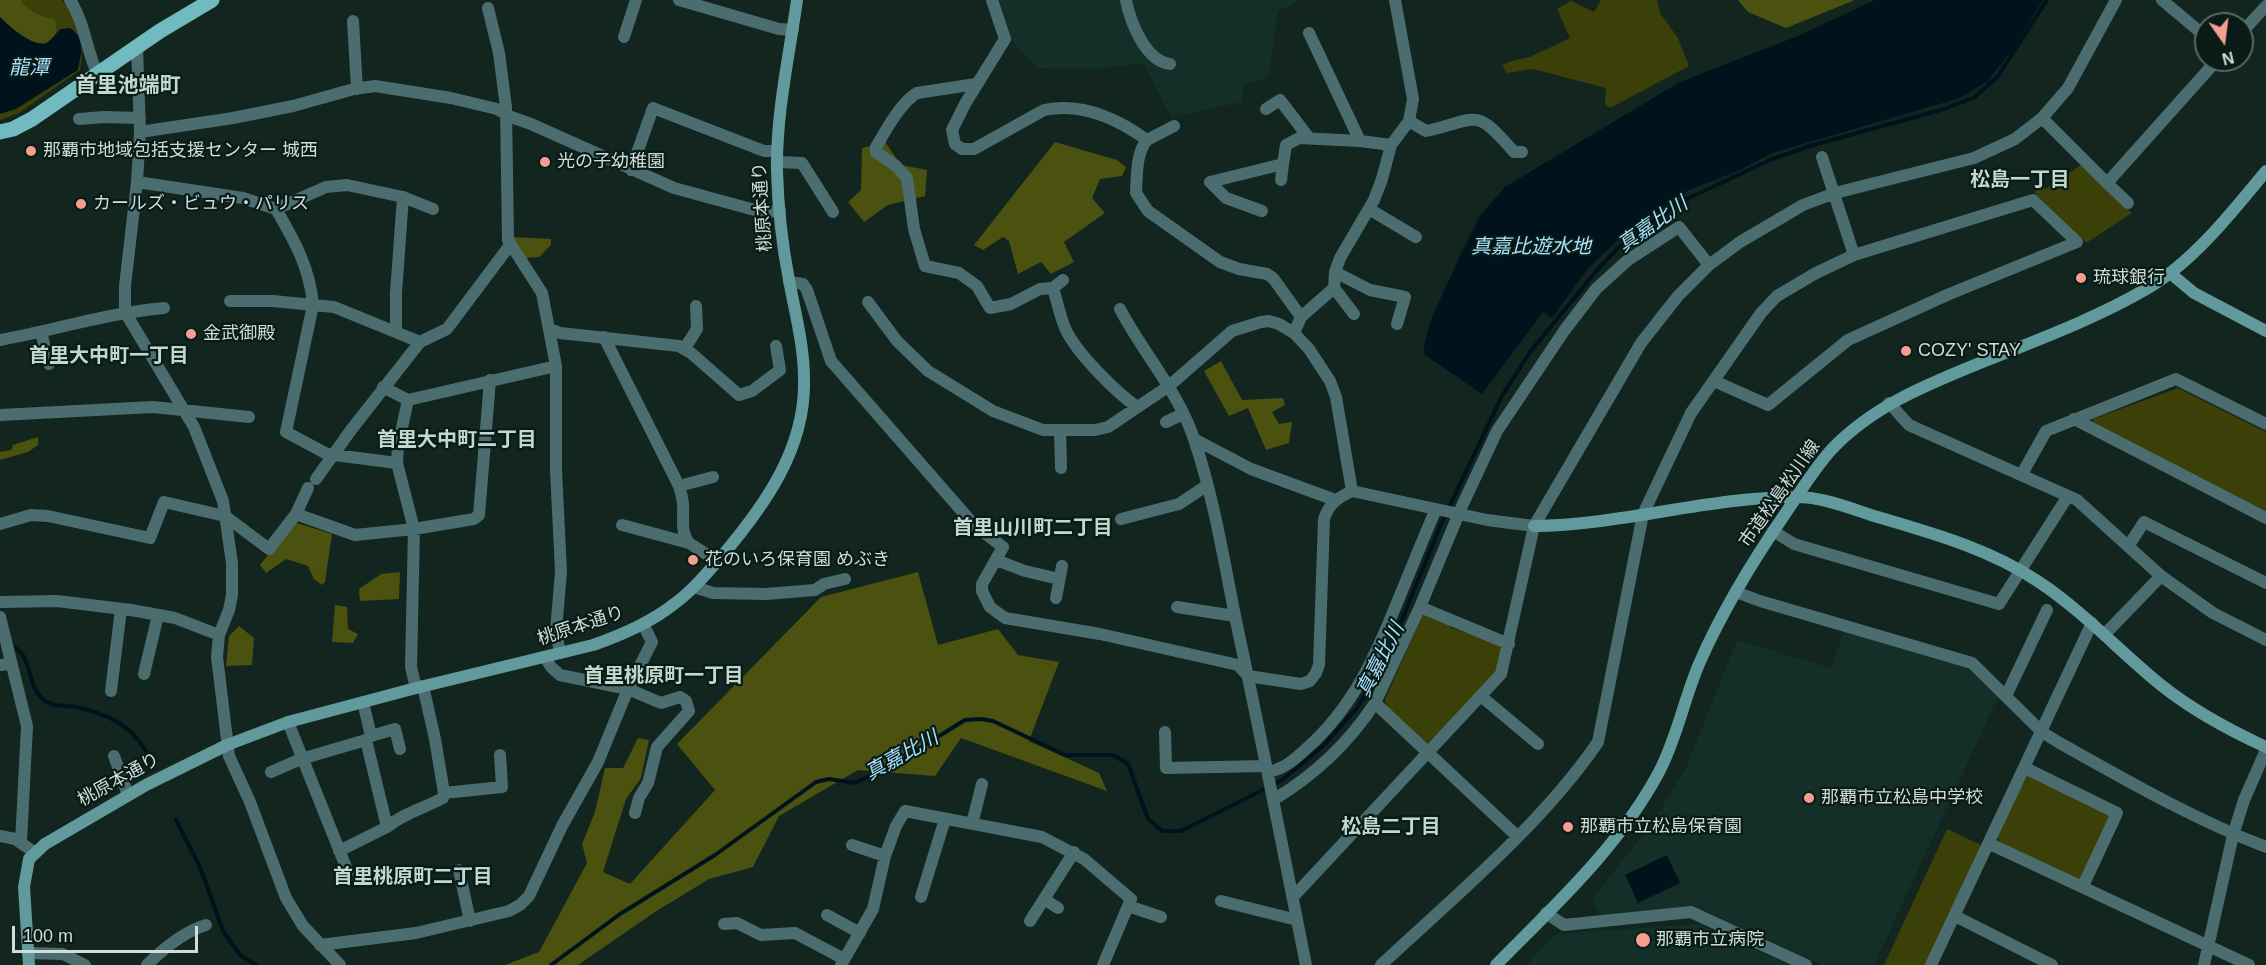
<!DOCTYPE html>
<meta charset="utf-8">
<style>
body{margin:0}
#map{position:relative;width:2266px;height:965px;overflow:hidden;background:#12251f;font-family:Helvetica,sans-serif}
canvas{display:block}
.north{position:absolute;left:2194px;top:12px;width:60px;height:60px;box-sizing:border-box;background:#091b16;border:2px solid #596864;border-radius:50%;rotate:166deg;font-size:16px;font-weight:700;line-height:24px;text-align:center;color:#d1dcd8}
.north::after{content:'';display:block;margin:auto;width:21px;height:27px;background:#f59d8f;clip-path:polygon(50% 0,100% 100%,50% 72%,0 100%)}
.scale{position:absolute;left:12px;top:926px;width:186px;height:27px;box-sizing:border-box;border:3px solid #d1dcd8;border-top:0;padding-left:8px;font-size:18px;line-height:21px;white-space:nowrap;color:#d1dcd8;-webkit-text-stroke:4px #091b16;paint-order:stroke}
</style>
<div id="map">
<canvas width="2266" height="965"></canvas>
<div class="north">N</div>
<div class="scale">100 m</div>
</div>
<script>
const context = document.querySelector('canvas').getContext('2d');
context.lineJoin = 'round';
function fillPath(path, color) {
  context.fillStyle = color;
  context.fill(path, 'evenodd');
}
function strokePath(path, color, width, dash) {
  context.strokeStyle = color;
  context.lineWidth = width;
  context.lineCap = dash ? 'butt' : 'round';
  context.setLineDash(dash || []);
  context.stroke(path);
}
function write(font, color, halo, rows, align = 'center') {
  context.font = font + ' Helvetica,"Noto Sans JP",sans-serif';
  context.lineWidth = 4.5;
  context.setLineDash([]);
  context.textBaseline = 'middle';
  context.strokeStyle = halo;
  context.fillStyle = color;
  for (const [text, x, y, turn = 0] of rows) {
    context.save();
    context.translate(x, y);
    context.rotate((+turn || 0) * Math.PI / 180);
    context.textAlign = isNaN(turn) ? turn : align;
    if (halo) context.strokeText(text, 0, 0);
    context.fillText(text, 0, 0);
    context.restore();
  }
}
fillPath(new Path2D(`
 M 991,0 L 1301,0 L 1278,11 L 1269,77 L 1244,84 L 1242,102 L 1171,117 L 1144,63 L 1100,69 L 1039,68 L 1001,30 Z
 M 1844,631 L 1968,667 L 1998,697 L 1874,965 L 1823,965 L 1693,906 L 1600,916 L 1592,899 L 1650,826 L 1685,770 L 1737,640 L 1831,668 Z
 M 1698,924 L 1790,965 L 1527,965 L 1555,934 Z`), '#142f27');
fillPath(new Path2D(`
 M 0,0 L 62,0 C 80,24 85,41 80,70 L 19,113 L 0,120 Z
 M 1601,0 L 1657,0 L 1660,13 L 1678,38 L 1689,66 L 1610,108 L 1605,104 L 1606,88 L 1533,69 L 1507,73 L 1502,65 L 1515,60 L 1530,57 L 1570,38 L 1557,9 L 1571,1 L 1594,12 Z
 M 2081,165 L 2132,213 L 2086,243 L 2034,192 L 2041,185 L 2045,189 Z
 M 2178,388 L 2266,432 L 2266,511 L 2093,425 L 2093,419 Z
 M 1424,612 L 1451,624 L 1451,628 L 1505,645 L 1499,672 L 1427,744 L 1387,709 L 1385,699 Z
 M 2027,773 L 2112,813 L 2082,881 L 2002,847 L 1997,836 Z
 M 1947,829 L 1981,845 L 1925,965 L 1884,965 Z`), '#3b4009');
fillPath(new Path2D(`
 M 0,0 L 22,0 L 21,2 C 30,11 42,18 55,20 L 57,38 L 43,46 L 28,42 L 0,18 Z
 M 1738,0 L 1855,0 L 1786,28 L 1748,12 Z
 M 885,142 L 901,165 L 927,170 L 925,196 L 888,205 L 864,222 L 848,202 L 861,190 L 862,148 Z
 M 1055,142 L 1117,160 L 1126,167 L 1122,176 L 1100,179 L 1092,198 L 1105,213 L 1064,242 L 1074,262 L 1051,274 L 1041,262 L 1018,274 L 1009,241 L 1003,237 L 983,250 L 974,245 Z
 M 514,237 L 551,239 L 551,245 L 539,257 L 526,258 L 514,241 Z
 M 1221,361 L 1242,400 L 1283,398 L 1285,405 L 1272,412 L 1279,424 L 1292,422 L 1289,443 L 1266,450 L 1248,408 L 1229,416 L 1204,371 Z
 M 38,437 L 38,445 L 28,452 L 0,460 L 0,452 L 11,450 L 13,445 Z
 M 294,522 L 332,534 L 325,582 L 322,585 L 314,579 L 308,566 L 286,559 L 266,573 L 260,565 Z
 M 400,572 L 399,599 L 360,601 L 359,589 L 381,574 Z
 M 918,572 L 938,645 L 998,629 L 1018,655 L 1059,662 L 1029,741 L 1099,773 L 1107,791 L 961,738 L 935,776 L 858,770 L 779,816 L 753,867 L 709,879 L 655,912 L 578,965 L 505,965 L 539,952 L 587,863 L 582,844 L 595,812 L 605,768 L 623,768 L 638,738 L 649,740 L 641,778 L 626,799 L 603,872 L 630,884 L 715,790 L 677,744 L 821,597 Z
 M 335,605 L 347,607 L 348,629 L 358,634 L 353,643 L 332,642 Z
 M 239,626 L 254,638 L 252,665 L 226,666 L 229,636 Z`), '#4b510f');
fillPath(new Path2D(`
 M 1875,0 L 2043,0 L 2015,46 L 1988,81 L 1960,98 L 1772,153 L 1740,170 L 1689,190 L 1618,240 L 1589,267 L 1552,318 L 1543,312 L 1482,394 L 1425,355 L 1424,345 L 1432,317 L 1460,256 L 1480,216 L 1505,187 L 1680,82 L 1798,36 Z
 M 0,17 C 9,26 32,47 46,43 C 51,41 56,33 60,29 L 70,28 C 87,39 81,53 78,70 L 16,109 L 0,114 Z
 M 1667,855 L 1680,883 L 1638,903 L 1625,875 Z`), '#00131c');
strokePath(new Path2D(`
 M 0,645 C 39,643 21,691 49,703 C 57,707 68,705 76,707 C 116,716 136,729 154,765
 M 176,820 L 200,867 L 223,931 L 240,955 L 256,965
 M 551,965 L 620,914 L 715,855 L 816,782 L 829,779 L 855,783 L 891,766 L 965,720 L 981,719 L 993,721 L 1065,755 L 1113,755 L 1128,764 L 1148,819 L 1162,831 L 1181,831 L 1282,780 L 1323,746 L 1357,708 L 1384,663 L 1442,522 L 1502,396 L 1530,352 L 1598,269 L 1617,249 L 1643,228 L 1687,199 L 1772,159 L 1810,146 L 1944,109 L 1975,97 L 1998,76 L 2047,0`), '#00131c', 4);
strokePath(new Path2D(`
 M 70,0 C 85,23 86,50 98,75
 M 679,0 L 779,29 L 793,30
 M 992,0 L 1005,39 L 965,104 L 952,130 L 955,144 L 962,149 L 974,149 L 1044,110 C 1081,102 1118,119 1147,140 C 1136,153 1137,175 1136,193 L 1148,211 L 1220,262 L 1239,269 L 1267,274 L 1273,278 L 1301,317
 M 1126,0 C 1130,21 1145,61 1170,64
 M 2162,0 L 2206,37
 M 488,8 L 499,53 L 506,107 L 508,240 L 542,293 L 556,366 L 556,470 L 561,572 L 556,631 L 560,653
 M 353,21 L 357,89
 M 2242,32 L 2266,6
 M 1309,33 L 1360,141
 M 624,37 L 636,0
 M 137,47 L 140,132 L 137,182 L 125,286 L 125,312 L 194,427 L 223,501 L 232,563 L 232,595 L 229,610 L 219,635 L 217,657 L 229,756 L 250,802 L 286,898 L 303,926 L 340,965
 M 976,84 L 917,93 C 901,102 886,130 876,147 L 876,152 L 896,166 L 907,178 L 914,229 L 925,266 L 959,273 L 977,286 L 990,308 L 1011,304 L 1040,289 L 1053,288 L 1063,280
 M 1266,109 L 1280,100 L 1309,138
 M 2042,118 L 2107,183 L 2217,60
 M 79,119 L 104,117 L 140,118
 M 1409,121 L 1426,131 C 1479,119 1474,106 1514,152 L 1522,152
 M 140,132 L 233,118 L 293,106 L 354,89 L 375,86 L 451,98 L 497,109 L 511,117 L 531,124 L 674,188 L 762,212 L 780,211
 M 1147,140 L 1174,126
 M 1822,157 L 1854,255
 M 777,162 L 802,163 L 833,212
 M 631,170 L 653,108 L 764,151 L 777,151
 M 1281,180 L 1283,164
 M 137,182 L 243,198 L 276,209 L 326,187 L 347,185 L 403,197 L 433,209
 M 1210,182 L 1283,164 L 1286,145 L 1299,138 L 1360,141 L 1391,145
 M 1210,182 L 1226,198 L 1262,211
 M 2107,183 L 2128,203
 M 276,209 C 294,240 310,268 313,305 L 334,307 L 420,342
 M 1369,209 L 1416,237
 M 1335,272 L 1370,290 L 1405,297 L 1397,324
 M 789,282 L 803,284 L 807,290 L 831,361 L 975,526 L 1003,547 L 982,584 L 982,591 L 990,607 L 1005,618 L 1100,634 L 1238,665 L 1248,676 L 1301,684 L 1310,681 L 1316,673 L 1319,665 L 1324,519 C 1329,503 1338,498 1352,491 L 1487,520 L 1534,526
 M 1053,288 C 1057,301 1060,316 1065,328 C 1076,353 1116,392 1137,407
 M 1334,288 L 1354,314
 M 230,301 L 273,301 L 313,305 L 286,432 L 327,454 L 397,463
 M 868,302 L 897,341 L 928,371 L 993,411 L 1043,430 L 1095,430 L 1108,427 L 1169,386 L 1232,331 L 1261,322 L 1269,321 L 1279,324 L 1294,333 L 1309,349 L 1330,381 L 1336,397 L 1352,491
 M 1120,309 C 1143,353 1178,391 1194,439 C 1214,498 1224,561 1236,621 C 1261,736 1283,850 1306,965
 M 550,329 L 560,333 L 679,346 L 691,353 L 739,395 L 752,391 L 780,370 L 776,346
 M 41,332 L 49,364
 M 396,332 L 396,293 L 403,197
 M 1294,333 L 1301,317 L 1334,288 L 1335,272 L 1340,258 L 1374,200 L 1382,179 L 1391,145 L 1409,121 L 1413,99 L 1395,0
 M 604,337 L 679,486 C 681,493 683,499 683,505 C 684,519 680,531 689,543 L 717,561
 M 0,340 C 55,330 108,313 164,308
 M 685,348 L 697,329 L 696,306
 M 383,387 L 408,400
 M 1889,403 L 1909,425 L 2077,500 L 2161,576 L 2213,613 L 2266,640
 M 0,415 L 153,407 L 249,417
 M 2074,419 L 2266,518
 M 1166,422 L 1183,414
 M 1060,430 L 1061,468
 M 1194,439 L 1251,469 L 1335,500
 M 2022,474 L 2046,431 L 2176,379 L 2266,424
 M 316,479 L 351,430 L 420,342 L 447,329 L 510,245
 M 679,486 L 713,477
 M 296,514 L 355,535 L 414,529 L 474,519 L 479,515 L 490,380
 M 1121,519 L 1179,504 L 1206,486
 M 0,524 L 31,515 L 48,516 L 150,538 L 164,502 L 225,516 L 269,549 L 296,514 L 308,488
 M 622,525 L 689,543
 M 1773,531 L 1794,544 L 1999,604 L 2068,496
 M 2129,545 L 2144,522 L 2266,583
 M 996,560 L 1025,571 L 1059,579
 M 694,587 L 713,593 L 766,594 L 815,590 L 824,584 L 845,579
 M 1736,592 L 1760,601 L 1972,663 L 2042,732 L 2058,742 C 2126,780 2193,819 2266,847
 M 1056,598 L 1062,566
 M 0,602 L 57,601 L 131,610 L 175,618 L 219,635
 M 1177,607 L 1235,616
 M 1420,607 L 1509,644
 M 0,617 L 27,726 L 21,842
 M 2105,634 L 2161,576
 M 0,665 L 12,664
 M 144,674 L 158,615
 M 423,686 L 435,739 L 444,793 L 502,787 L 500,755
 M 416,688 L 411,667 L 414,529 L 397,463 L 398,446 L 408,400 L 556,366
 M 111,691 L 121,609
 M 2006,696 L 2047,610
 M 1482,697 L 1538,744
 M 363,702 L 371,736 L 366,740 L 387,827 C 404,813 424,808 443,798 L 444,793
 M 288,722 L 348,872
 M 1165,732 L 1166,768 L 1266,766
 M 371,736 L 395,729 L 400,749
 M 114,756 L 128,795
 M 2025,768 L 2117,813 L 2083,886
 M 271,772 L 301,759 L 366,740
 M 1268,772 C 1284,769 1294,760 1306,749 C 1353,708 1376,655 1399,598 C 1411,569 1423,539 1436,509
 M 1273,800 C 1315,775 1348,744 1375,703
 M 635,813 L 639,798 L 648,783 L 657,747 L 689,711 L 686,701 L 680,697 L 661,703 L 628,689 L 652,642 L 643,624
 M 972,824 L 982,784
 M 0,836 L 15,839 L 34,852
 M 1518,837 L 1375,703 L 1420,607 L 1462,506 L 1497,431 L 1564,331 L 1596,289 L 1628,260 L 1679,227 L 1709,265
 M 1990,844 L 2249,965
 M 852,845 L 885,856
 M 339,851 L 387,827
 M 459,870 L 470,921
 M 921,897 L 945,819
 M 1293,897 L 1501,674 L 1534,526 L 1641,343 L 1678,296 L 1709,265 L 1740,242 L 1803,205 L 1835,193 L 1974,158 L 2015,139 L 2042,118 L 2068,88 L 2116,0
 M 1044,899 L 1058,908
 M 1221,901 L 1297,920
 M 1128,906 L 1161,917
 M 1546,913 L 1564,925 L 1691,912 L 1806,965
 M 827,915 L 860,933
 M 1955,916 L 2052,965
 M 1030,921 L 1074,852
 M 724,924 L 737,923 L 761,935 L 795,933 L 844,959
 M 320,945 L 416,933 L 509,911 L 520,905 L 529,896 L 562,826 L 598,762 L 628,689 L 560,675 L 551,667 L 545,657
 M 28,953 L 63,954 L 85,965
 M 147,965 C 164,948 183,932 206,925
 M 841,965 L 873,909 L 885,856 L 896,826 L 905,811 L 1042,837 L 1084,859 L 1131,899 L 1103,965
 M 1381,965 C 1454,897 1542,824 1598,742 L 1643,514 L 1691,413 L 1761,313 L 1777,296 L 1816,273 L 1854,255 L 2033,200 L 2077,242 L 1947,295 L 1848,340 L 1768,405 L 1714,381
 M 1931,965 L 2092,623
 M 2204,965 L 2233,835 L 2244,800 L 2266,750`), '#4b6d6f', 12);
strokePath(new Path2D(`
 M 2170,273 L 2194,293 L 2266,331
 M 1534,526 C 1622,525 1708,497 1796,497 C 1822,497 1847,507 1871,515 C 1928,532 1989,548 2039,582 C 2084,612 2119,651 2161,685 C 2192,710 2229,730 2266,747
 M 29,965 L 24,887 L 29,859 L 45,844 L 146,785 L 227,745 L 288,722 L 416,688 L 593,645 C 622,635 650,623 674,604 C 692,591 707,573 722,556 C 765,505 806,448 804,379 C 804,345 795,313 789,280 C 782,244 778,208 777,171 C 776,114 789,57 797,0
 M 1496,965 C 1555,905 1619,847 1659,772 C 1677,738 1684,699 1699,664 C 1722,611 1752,562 1785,514 C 1800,492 1814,469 1832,449 C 1873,406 1926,385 1980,363 C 2037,340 2095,319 2148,288 C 2194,261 2233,211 2266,171`), '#61999c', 12);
strokePath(new Path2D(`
 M 0,132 L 13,129 L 32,119 L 160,31 L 212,0`), '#71babf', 15);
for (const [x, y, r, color] of [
 [31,151,6,"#f59d8f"],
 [545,162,6,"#f59d8f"],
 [81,204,6,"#f59d8f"],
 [2081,278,6,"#f59d8f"],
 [191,334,6,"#f59d8f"],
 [1906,351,6,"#f59d8f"],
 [693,560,6,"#f59d8f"],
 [1809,798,6,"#f59d8f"],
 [1568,827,6,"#f59d8f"],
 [1643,940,8,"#f59d8f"]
]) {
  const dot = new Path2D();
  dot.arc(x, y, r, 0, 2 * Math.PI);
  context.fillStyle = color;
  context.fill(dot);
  strokePath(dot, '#091b16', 2);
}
write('18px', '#d1dcd8', '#091b16', [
 ["那覇市地域包括支援センター 城西",43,151],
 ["光の子幼稚園",557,162],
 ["カールズ・ビュウ・パリス",93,204],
 ["琉球銀行",2093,278],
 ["金武御殿",203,334],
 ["COZY' STAY",1918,351],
 ["花のいろ保育園 めぶき",705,560],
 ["那覇市立松島中学校",1821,798],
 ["那覇市立松島保育園",1580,827],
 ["那覇市立病院",1656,940]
], 'left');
write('18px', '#d1dcd8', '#091b16', [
 ["桃原本通り",763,207,-94],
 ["市道松島松川線",1780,494,-55],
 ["桃原本通り",581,626,-18],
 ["桃原本通り",119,780,-29]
]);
write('italic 20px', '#a7e1fc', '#091b16', [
 ["龍潭",29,68],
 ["真嘉比川",1653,225,-35],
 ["真嘉比遊水地",1531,247],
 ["真嘉比川",1381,660,-63],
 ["真嘉比川",902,756,-29]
]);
write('bold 20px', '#c1d8cf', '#091b16', [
 ["松島一丁目",2020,180],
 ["首里大中町一丁目",109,356],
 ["首里大中町二丁目",457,440],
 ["首里山川町二丁目",1033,528],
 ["首里桃原町一丁目",664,676],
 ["松島二丁目",1391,827],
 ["首里桃原町二丁目",413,877]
]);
write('bold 21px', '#c1d8cf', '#091b16', [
 ["首里池端町",128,86]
]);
</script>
